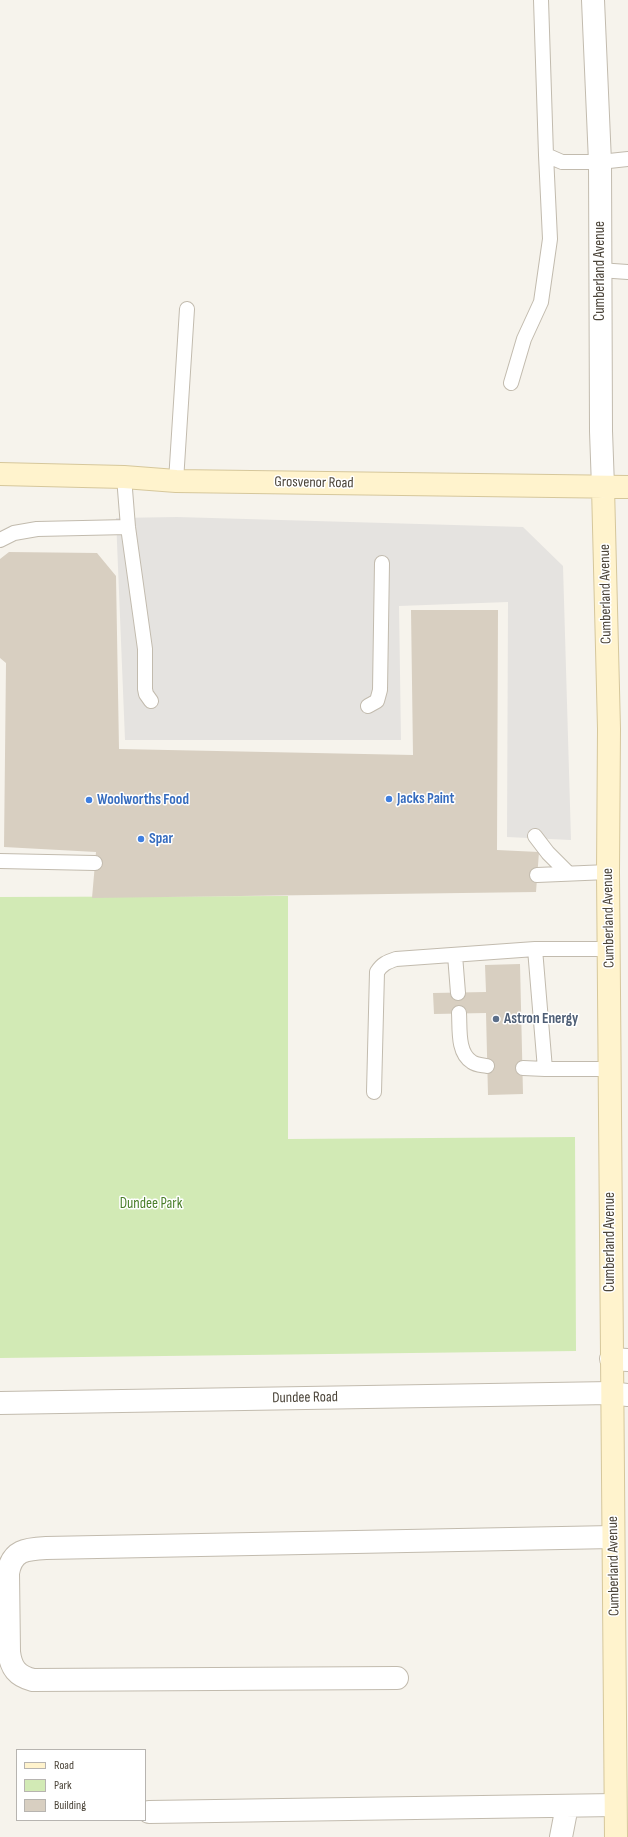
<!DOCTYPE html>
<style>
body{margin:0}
#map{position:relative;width:628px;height:1837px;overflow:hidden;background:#f6f3ec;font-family:"Sofia Sans Condensed",sans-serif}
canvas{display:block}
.legend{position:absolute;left:16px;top:1749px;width:130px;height:72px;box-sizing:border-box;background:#fff;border:1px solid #b7b4b0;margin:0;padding:5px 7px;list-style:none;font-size:12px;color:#4b4439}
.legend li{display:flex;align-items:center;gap:8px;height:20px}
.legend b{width:20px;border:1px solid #b7b4b0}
</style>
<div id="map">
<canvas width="628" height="1837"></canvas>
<ul class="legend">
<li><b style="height:5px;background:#fff3cd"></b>Road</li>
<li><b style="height:11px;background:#d2eab5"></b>Park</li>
<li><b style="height:11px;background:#d8cfc1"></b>Building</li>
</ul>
</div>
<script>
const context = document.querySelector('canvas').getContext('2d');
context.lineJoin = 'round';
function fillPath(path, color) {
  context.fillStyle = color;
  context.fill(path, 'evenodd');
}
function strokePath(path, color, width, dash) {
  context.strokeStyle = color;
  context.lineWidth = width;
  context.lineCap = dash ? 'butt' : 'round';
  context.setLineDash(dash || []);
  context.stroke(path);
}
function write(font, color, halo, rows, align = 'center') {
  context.font = font + ' "Sofia Sans Condensed",sans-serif';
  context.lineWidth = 3;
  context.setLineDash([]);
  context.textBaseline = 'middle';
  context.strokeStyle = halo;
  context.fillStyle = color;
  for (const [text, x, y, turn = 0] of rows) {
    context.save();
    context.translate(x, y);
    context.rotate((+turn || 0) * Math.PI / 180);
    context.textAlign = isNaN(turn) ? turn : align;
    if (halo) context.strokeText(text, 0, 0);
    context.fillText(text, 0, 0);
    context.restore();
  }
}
fillPath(new Path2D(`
 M 288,896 L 288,1139 L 575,1137 L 576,1351 L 0,1358 L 0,897 Z`), '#d2eab5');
fillPath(new Path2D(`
 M 177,517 L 523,527 L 563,566 L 571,840 L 507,837 L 508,602 L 399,606 L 401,740 L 125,740 L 116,518 Z`), '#e5e3e0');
fillPath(new Path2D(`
 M 9,552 L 97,553 L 116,576 L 119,749 L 413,755 L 411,610 L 498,610 L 497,850 L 539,852 L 536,892 L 92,898 L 96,852 L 4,847 L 6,663 L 0,658 L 0,559 Z
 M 520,964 L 523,1094 L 488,1095 L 486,1013 L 434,1014 L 433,993 L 486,992 L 485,965 Z`), '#d8cfc1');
const lane = new Path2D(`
 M 541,0 L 546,155 L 562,162 L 600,162 L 628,159
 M 599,270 L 628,272
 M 511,383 L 524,339 L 541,302 L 550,239 L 546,155
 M 124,477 L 128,527 L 145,649 L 145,689 L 146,694 L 151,701
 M 176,481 L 187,309
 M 0,540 L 14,533 L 37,529 L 128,527
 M 368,706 L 377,701 L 380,690 L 382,563
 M 535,836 L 548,853 L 568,873
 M 0,861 L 95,863
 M 537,875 L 608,872
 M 609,949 L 535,949 L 545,1069 L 610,1069
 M 455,955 L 458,993
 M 459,1013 C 460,1028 457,1053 472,1062 C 476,1065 482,1065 487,1066
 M 523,1068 L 545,1069
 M 374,1092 L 377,972 C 382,964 387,962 396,959 L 535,949`);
const street = new Path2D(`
 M 593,0 L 600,162 L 601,431 L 603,487
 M 611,1359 L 628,1360
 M 0,1403 L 611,1393 L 628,1395
 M 397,1678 L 33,1680 C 17,1676 11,1668 9,1652 L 8,1573 C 12,1550 26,1549 46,1548 L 613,1537
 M 149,1812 L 615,1805
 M 561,1837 L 567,1806`);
const secondary = new Path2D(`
 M 0,474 L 124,477 L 176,481 L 628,487
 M 603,487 L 609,729 L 608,872 L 616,1837`);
strokePath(lane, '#c2bbae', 16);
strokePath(street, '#c2bbae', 24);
strokePath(secondary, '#d6c79b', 24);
strokePath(lane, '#fff', 14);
strokePath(street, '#fff', 22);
strokePath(secondary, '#fff3cd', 22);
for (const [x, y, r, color] of [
 [389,799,4,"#3f7fe0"],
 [89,800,4,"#3f7fe0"],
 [141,839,4,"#3f7fe0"],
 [496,1019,4,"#5c6f8a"]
]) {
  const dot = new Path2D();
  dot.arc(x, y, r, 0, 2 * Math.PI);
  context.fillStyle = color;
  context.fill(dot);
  strokePath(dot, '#fff', 1.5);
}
write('15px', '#4b4439', '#fff', [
 ["Cumberland Avenue",600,271,-90],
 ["Grosvenor Road",314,483,1],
 ["Cumberland Avenue",606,594,-91],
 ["Cumberland Avenue",609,918,-91],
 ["Cumberland Avenue",610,1242,-90],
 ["Dundee Road",305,1398,-1],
 ["Cumberland Avenue",614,1566,-91]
]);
write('bold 15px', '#366cbe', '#fff', [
 ["Jacks Paint",397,799],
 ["Woolworths Food",97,800],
 ["Spar",149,839]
], 'left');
write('bold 15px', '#4e5e75', '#fff', [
 ["Astron Energy",504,1019]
], 'left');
write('15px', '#4a7f2a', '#fff', [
 ["Dundee Park",151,1204]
]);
</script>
